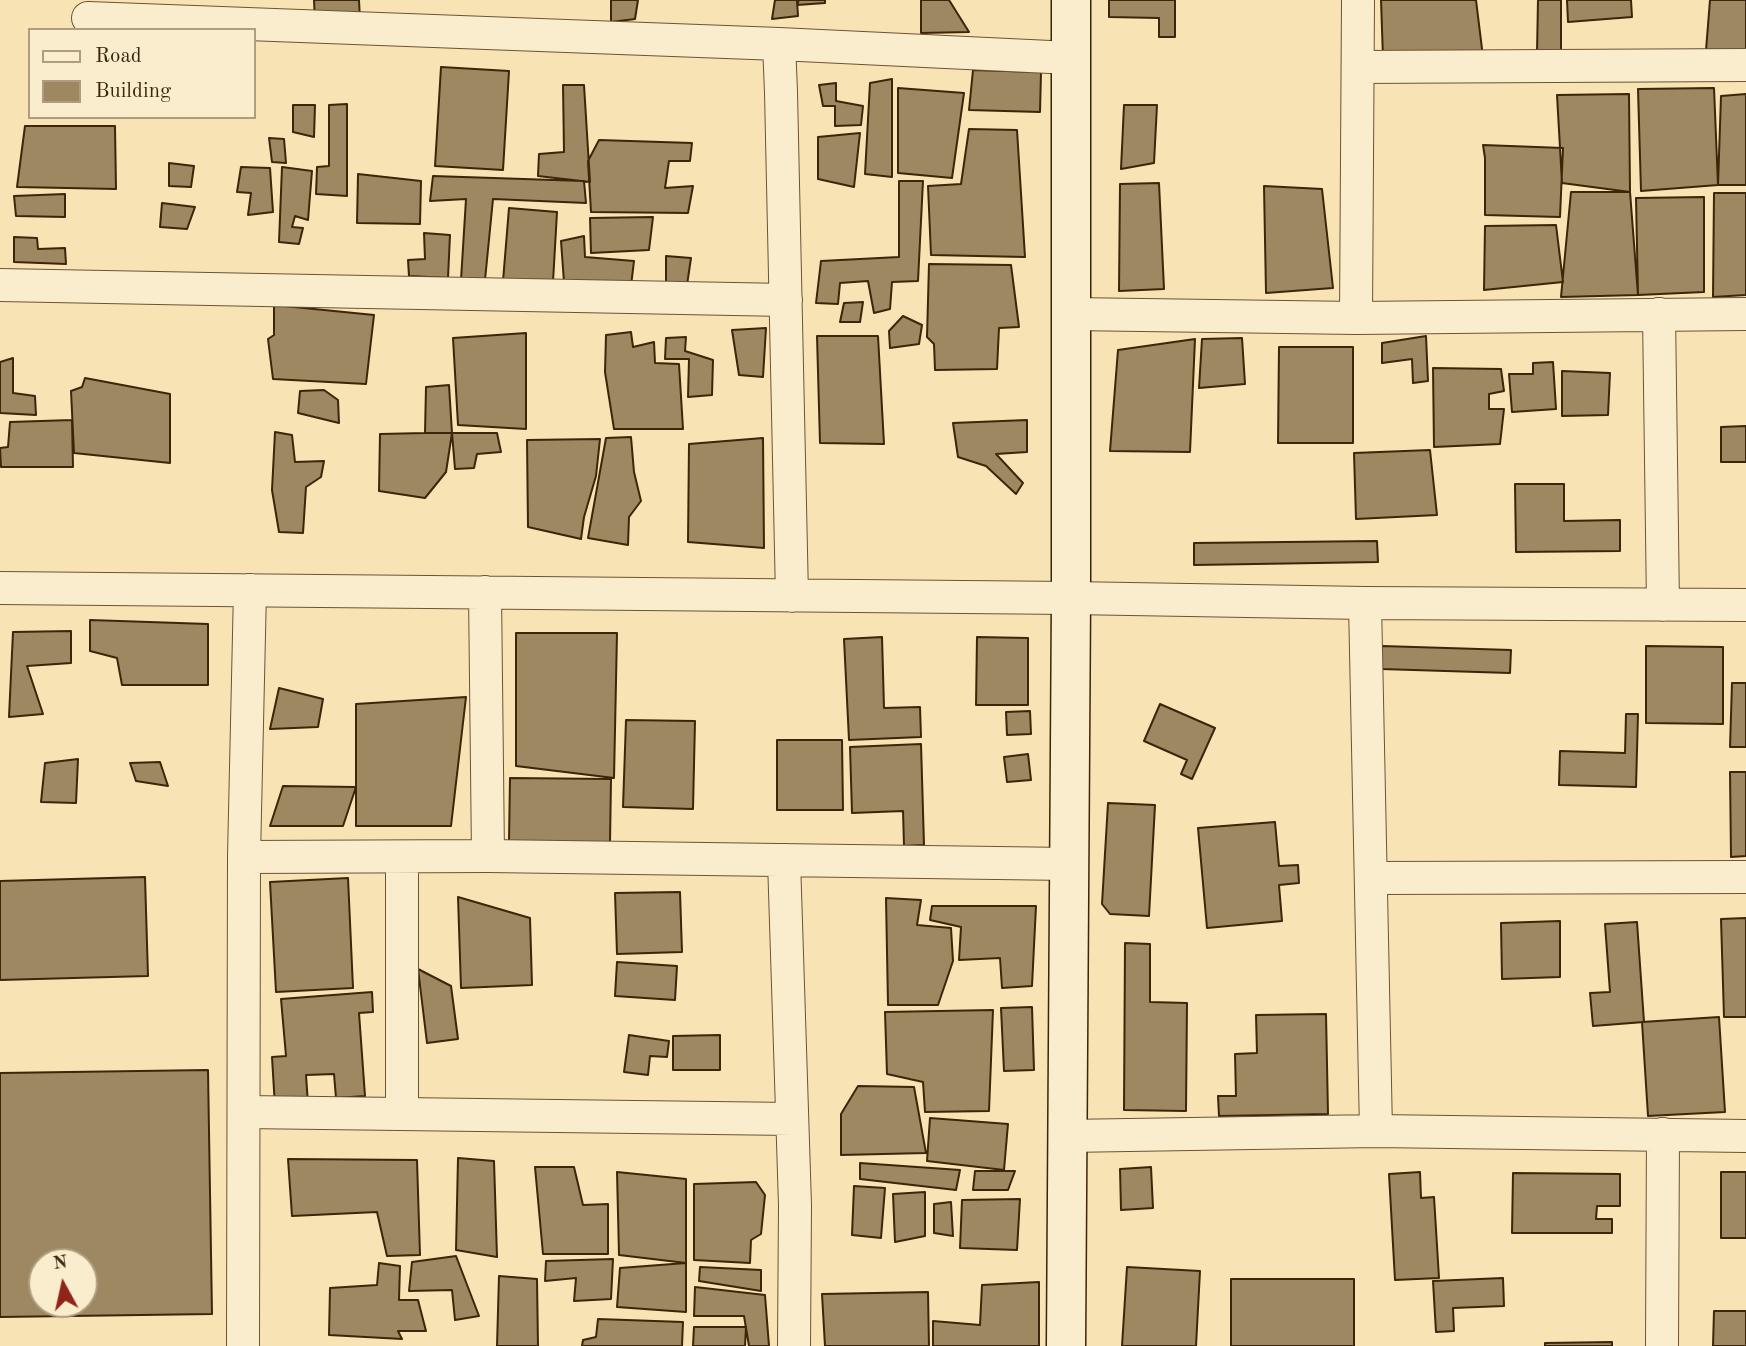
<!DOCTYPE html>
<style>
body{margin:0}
#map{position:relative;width:1746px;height:1346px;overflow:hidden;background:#f7e3b3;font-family:"Old Standard TT",serif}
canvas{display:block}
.legend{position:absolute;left:28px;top:28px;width:228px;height:91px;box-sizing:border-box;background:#faedce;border:2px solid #ae9d7f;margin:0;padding:9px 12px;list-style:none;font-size:21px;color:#3c2509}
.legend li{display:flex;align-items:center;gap:14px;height:35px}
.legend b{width:35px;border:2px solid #ae9d7f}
.north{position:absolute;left:28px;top:1248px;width:70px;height:70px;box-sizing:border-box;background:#faedce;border:2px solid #ae9d7f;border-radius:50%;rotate:352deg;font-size:19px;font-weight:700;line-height:28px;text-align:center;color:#3c2509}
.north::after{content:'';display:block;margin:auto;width:24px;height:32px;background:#8f2418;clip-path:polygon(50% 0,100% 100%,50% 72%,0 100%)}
</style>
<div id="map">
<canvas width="1746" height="1346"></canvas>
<ul class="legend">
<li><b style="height:9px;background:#faedce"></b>Road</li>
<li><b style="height:19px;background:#9d8861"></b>Building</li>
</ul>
<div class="north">N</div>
</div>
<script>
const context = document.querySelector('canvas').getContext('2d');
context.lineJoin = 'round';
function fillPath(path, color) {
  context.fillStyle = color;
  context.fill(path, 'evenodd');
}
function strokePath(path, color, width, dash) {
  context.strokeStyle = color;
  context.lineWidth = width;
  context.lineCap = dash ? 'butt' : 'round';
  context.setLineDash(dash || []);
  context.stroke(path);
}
const building = new Path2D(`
 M 314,0 L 359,0 L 360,20 L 315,22 Z
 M 611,0 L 638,0 L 635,19 L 611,22 Z
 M 775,0 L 797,0 L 798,16 L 772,19 Z
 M 799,0 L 825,0 L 825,3 L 797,5 Z
 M 921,0 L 949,0 L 969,32 L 921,33 Z
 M 1109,0 L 1175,0 L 1175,37 L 1159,37 L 1159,18 L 1109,17 Z
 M 1381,0 L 1476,0 L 1483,57 L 1383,58 Z
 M 1538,0 L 1561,0 L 1561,51 L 1537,53 Z
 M 1567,0 L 1631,0 L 1632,17 L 1568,22 Z
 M 1710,0 L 1746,0 L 1746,63 L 1705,63 Z
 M 441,67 L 509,71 L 503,170 L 435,166 Z
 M 973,70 L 1041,72 L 1040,112 L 969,110 Z
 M 892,79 L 892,177 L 865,174 L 870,83 Z
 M 836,83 L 836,101 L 863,106 L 861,125 L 835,126 L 835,106 L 823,106 L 819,85 Z
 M 563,85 L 584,85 L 590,182 L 538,176 L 539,154 L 564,152 Z
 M 898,88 L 964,93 L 952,178 L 898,173 Z
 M 1714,88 L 1718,185 L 1641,191 L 1638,89 Z
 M 1629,94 L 1630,192 L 1562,183 L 1557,95 Z
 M 1746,94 L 1746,185 L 1718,185 L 1721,96 Z
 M 347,104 L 347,196 L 316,194 L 317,167 L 329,166 L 329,105 Z
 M 293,105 L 315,105 L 314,137 L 293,132 Z
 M 1124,105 L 1157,105 L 1154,163 L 1121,169 Z
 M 25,126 L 115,126 L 116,189 L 17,187 Z
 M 969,129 L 1017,130 L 1025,257 L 931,255 L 928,186 L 961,184 Z
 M 860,133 L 854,187 L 818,179 L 818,137 Z
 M 269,138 L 284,139 L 286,163 L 272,162 Z
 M 599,140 L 692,143 L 690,161 L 669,161 L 665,188 L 693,186 L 688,213 L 591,212 L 588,161 Z
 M 1483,145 L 1563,148 L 1560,217 L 1485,215 L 1485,158 Z
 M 169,163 L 194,166 L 191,187 L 169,186 Z
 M 241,167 L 270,168 L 273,212 L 248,215 L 251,193 L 237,192 Z
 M 282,167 L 312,171 L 308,220 L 295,216 L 292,227 L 303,228 L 299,244 L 279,242 Z
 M 358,174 L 421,181 L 420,224 L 357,223 Z
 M 433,176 L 584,181 L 586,203 L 493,199 L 485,280 L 461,280 L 466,199 L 430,201 Z
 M 899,181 L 923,181 L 918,281 L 892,282 L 890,309 L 874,313 L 868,281 L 840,283 L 838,304 L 816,303 L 821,261 L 899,257 Z
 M 1159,183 L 1164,289 L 1119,291 L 1120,184 Z
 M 1264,186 L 1322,189 L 1333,288 L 1266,293 Z
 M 1571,192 L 1630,192 L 1638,295 L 1561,297 Z
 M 1714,193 L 1746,193 L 1746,295 L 1713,297 Z
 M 65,194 L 65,217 L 16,216 L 14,196 Z
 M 1704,197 L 1704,292 L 1638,295 L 1636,198 Z
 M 162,203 L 195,207 L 187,229 L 160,227 Z
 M 509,208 L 557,212 L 553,282 L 503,281 Z
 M 653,217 L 649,250 L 591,253 L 590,218 Z
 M 1556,225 L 1563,282 L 1484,290 L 1485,226 Z
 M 424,233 L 450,235 L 448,278 L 409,276 L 408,260 L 425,259 Z
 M 584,236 L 585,257 L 634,261 L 631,286 L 564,282 L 561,241 Z
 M 14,237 L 37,238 L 38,249 L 65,248 L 66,264 L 14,262 Z
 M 666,256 L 691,258 L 687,285 L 666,283 Z
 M 929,264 L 1011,265 L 1019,327 L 999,328 L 997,369 L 935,370 L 934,344 L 927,337 Z
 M 863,302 L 860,322 L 840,322 L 844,303 Z
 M 274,305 L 374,315 L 366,384 L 273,379 L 268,339 L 274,335 Z
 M 903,316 L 922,325 L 919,344 L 890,348 L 889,331 Z
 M 766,328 L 763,377 L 739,375 L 732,330 Z
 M 631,332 L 633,347 L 654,342 L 655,363 L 679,364 L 683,429 L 614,429 L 605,372 L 606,335 Z
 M 526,333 L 526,429 L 458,425 L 453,338 Z
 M 817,336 L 878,336 L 884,444 L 820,443 Z
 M 1426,336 L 1428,381 L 1413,383 L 1412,359 L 1382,363 L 1382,343 Z
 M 686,337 L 685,351 L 713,360 L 712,395 L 688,397 L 689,359 L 665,359 L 666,338 Z
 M 1242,338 L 1245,384 L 1199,388 L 1202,339 Z
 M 1195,339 L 1190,452 L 1110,451 L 1118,350 Z
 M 1279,347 L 1353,347 L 1353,443 L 1278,443 Z
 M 13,358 L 13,393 L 35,396 L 36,415 L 0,413 L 0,362 Z
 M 1553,362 L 1556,409 L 1512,412 L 1509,374 L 1533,374 L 1533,363 Z
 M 1433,368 L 1501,369 L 1504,391 L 1489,394 L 1489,409 L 1504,409 L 1500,444 L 1434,447 Z
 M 1562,371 L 1610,373 L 1608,415 L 1562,416 Z
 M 85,378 L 170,394 L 170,463 L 74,453 L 71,391 L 82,387 Z
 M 449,385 L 452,433 L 425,433 L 426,387 Z
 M 324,390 L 338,400 L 339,423 L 298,413 L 300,391 Z
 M 72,420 L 73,467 L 1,467 L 0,448 L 8,447 L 10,422 Z
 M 1027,420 L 1027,452 L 996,454 L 1023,483 L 1016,494 L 986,466 L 958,457 L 953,423 Z
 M 1746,426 L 1746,462 L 1721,462 L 1721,427 Z
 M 275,432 L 292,435 L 295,462 L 324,461 L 321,477 L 306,487 L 303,533 L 279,532 L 272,490 Z
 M 425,433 L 452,433 L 446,472 L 425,498 L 379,491 L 380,434 Z
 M 452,433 L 497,433 L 501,452 L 477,454 L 474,468 L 455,469 Z
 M 631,437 L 634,472 L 641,501 L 629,517 L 628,545 L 588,538 L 606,438 Z
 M 763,438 L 764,548 L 688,542 L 689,444 Z
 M 600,439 L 596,476 L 584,517 L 581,539 L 528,527 L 527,440 Z
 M 1430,450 L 1437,515 L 1356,519 L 1354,453 Z
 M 1515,484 L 1564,484 L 1564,521 L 1620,520 L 1620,551 L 1516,552 Z
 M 1377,541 L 1378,562 L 1194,565 L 1194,543 Z
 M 90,620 L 208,624 L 208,685 L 122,685 L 117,658 L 90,651 Z
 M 71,631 L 71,663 L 27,666 L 43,714 L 9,717 L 13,632 Z
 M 516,633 L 617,633 L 614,778 L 516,766 Z
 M 882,637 L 884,708 L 920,707 L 921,737 L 849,740 L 844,639 Z
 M 977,637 L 1028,638 L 1028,705 L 976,705 Z
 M 1382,646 L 1511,650 L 1510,673 L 1381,669 Z
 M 1646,646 L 1723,647 L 1723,724 L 1646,723 Z
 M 1732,683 L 1746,683 L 1746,747 L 1730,747 Z
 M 279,688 L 323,699 L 318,727 L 270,729 Z
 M 466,697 L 451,826 L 356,826 L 356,704 Z
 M 1160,704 L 1215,728 L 1192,779 L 1181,774 L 1187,760 L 1144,741 Z
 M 1030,711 L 1031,734 L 1007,735 L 1006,712 Z
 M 1626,714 L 1638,714 L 1636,787 L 1559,785 L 1560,751 L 1625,753 Z
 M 626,720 L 695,721 L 693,809 L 623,807 Z
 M 777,740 L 842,740 L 843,810 L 777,810 Z
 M 921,744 L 924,845 L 904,846 L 903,811 L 852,813 L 850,747 Z
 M 1028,754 L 1031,780 L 1007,782 L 1004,757 Z
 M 78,759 L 76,803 L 41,802 L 45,763 Z
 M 160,762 L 168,786 L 136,781 L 130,763 Z
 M 1730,772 L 1746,772 L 1746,856 L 1731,857 Z
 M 510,778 L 611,779 L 610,843 L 509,841 Z
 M 283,786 L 356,787 L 343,826 L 270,826 Z
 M 1108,803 L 1155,805 L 1149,916 L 1110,914 L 1102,904 Z
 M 1275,822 L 1279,866 L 1298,865 L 1299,883 L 1279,885 L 1282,921 L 1207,928 L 1198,828 Z
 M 145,877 L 148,976 L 0,980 L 0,881 Z
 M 348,878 L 353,988 L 276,992 L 270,882 Z
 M 680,892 L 682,952 L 617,954 L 615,893 Z
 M 458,897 L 530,918 L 532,985 L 461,988 Z
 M 886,898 L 921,900 L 917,925 L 951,928 L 953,961 L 938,1005 L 888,1005 Z
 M 932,906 L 1036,906 L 1032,986 L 1002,988 L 1000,958 L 959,960 L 961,927 L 930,920 Z
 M 1746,918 L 1746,1017 L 1724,1017 L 1721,919 Z
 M 1560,921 L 1560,977 L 1502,979 L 1501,923 Z
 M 1637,922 L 1644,1022 L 1593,1026 L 1590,993 L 1610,992 L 1605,924 Z
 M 1125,943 L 1150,944 L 1150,1002 L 1187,1003 L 1186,1111 L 1124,1110 Z
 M 617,962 L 677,966 L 675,1000 L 615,996 Z
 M 418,969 L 451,986 L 458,1039 L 427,1043 Z
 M 372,992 L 373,1012 L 359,1013 L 365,1096 L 336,1098 L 334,1074 L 306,1075 L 308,1104 L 275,1107 L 272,1057 L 286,1056 L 281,999 Z
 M 1032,1007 L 1034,1070 L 1004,1071 L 1001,1008 Z
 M 993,1010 L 989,1111 L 925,1112 L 923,1082 L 887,1074 L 885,1012 Z
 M 1326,1014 L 1328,1114 L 1219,1116 L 1218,1096 L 1236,1096 L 1235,1054 L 1257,1053 L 1256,1015 Z
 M 1719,1017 L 1725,1112 L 1648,1116 L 1642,1022 Z
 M 629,1035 L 669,1041 L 667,1057 L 650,1056 L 648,1075 L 624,1072 Z
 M 720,1035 L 720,1070 L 673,1070 L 673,1036 Z
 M 208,1070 L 212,1314 L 0,1317 L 0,1073 ZM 42,1262 L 84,1262 L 84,1304 L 42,1304 Z
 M 858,1086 L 914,1087 L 926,1153 L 841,1155 L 841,1114 Z
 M 930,1118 L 1008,1124 L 1004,1170 L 927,1161 Z
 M 458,1158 L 494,1161 L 497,1257 L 456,1250 Z
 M 288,1159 L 417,1160 L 420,1255 L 387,1256 L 377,1212 L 292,1216 Z
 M 860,1163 L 960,1170 L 956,1190 L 860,1179 Z
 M 535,1167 L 574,1167 L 583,1205 L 608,1204 L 608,1254 L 543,1254 Z
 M 1151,1167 L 1153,1208 L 1121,1210 L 1120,1169 Z
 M 975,1171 L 1015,1171 L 1008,1190 L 973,1190 Z
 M 617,1172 L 686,1179 L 686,1263 L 619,1255 Z
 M 1420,1172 L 1421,1198 L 1434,1197 L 1439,1278 L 1395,1280 L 1389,1174 Z
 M 1721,1172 L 1746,1172 L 1746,1238 L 1721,1238 Z
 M 1513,1173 L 1620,1174 L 1620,1206 L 1597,1206 L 1596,1219 L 1612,1219 L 1612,1233 L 1512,1233 Z
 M 756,1182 L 765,1195 L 761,1234 L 751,1240 L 750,1263 L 694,1260 L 694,1184 Z
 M 854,1186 L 885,1188 L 881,1238 L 852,1235 Z
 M 925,1192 L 925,1236 L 895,1242 L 893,1194 Z
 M 1020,1199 L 1017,1250 L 960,1248 L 962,1200 Z
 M 951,1202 L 953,1236 L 934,1233 L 934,1204 Z
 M 456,1256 L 479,1316 L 455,1320 L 452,1290 L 409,1291 L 412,1262 Z
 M 613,1259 L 611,1299 L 574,1301 L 576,1278 L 545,1281 L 546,1261 Z
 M 379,1263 L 400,1266 L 399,1300 L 418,1300 L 426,1331 L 398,1331 L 402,1339 L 329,1335 L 330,1288 L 377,1285 Z
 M 686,1263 L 686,1312 L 617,1307 L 620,1268 Z
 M 700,1267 L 761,1270 L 761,1291 L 699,1281 Z
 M 1127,1267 L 1200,1271 L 1196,1346 L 1122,1346 Z
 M 499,1276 L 537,1279 L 538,1346 L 497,1346 Z
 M 1503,1278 L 1504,1306 L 1453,1308 L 1454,1331 L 1436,1332 L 1433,1281 Z
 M 1231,1279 L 1354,1279 L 1354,1346 L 1231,1346 Z
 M 1039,1282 L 1039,1346 L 933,1346 L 933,1321 L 980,1325 L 982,1285 Z
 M 695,1287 L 765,1295 L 769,1346 L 749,1346 L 744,1316 L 694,1316 Z
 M 928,1292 L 929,1346 L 825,1346 L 822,1294 Z
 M 1714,1311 L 1746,1311 L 1746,1346 L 1713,1346 Z
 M 598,1319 L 683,1322 L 682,1346 L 582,1346 L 583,1340 L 596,1337 Z
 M 694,1327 L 746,1327 L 745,1346 L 693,1346 Z
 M 1612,1342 L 1612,1346 L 1545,1346 L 1545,1343 Z`);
fillPath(building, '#9d8861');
strokePath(building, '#3c2509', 2);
const minor = new Path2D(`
 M 88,18 L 779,44 L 781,92 L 792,596
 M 779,44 L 1071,58
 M 1358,67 L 1746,65
 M 0,285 L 786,300
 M 1071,314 L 1356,318 L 1746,314
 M 1659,314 L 1663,605
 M 1356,318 L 1358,0
 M 0,588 L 1071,598 L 1365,603 L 1746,605
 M 485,592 L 488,856
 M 1365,603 L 1376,1131
 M 244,857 L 488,856 L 1069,864
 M 402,857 L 402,1114
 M 784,860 L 795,1205 L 794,1346
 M 1371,878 L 1746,877
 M 244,1112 L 792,1119
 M 1067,1136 L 1376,1131 L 1746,1136
 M 243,1346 L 244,857 L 250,590
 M 1662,1346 L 1663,1134`);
const secondary = new Path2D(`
 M 1066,1346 L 1071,598 L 1071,0`);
strokePath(minor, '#6b5434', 34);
strokePath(secondary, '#3c2509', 41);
strokePath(minor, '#faedce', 32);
strokePath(secondary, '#faedce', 38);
</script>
